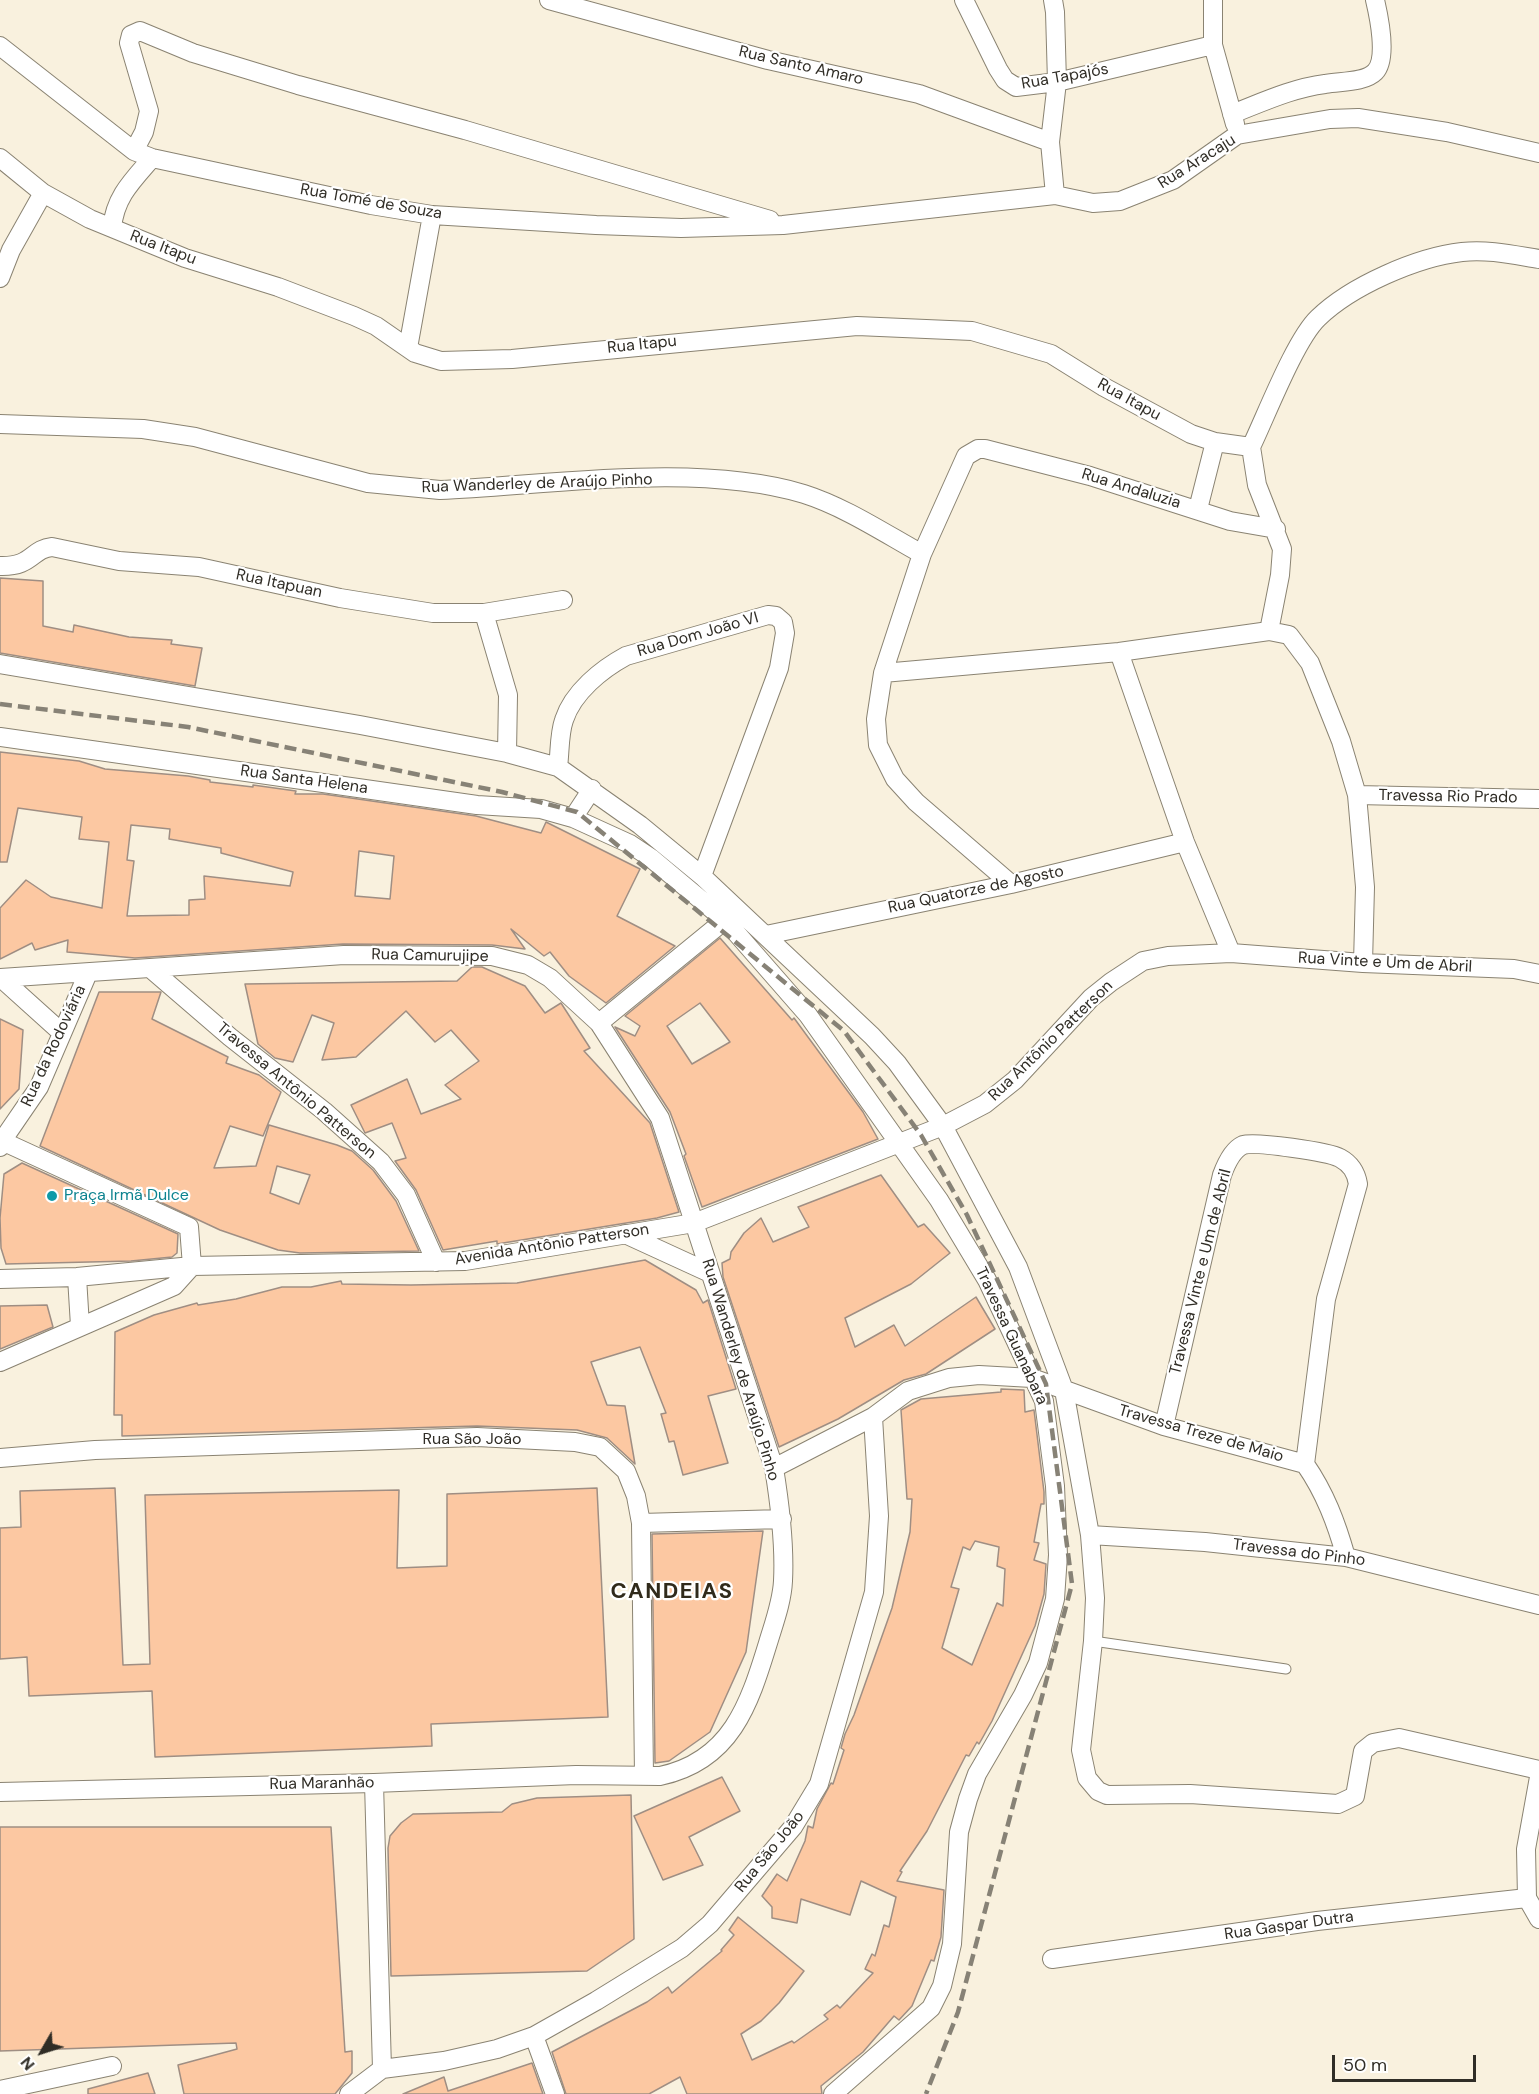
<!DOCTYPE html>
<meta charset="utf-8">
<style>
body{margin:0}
#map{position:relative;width:1539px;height:2094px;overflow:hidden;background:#f9f1de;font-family:"DM Sans",sans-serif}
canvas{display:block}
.north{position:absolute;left:12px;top:2022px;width:60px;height:60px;-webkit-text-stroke:4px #fff;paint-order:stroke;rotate:231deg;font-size:16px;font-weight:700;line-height:24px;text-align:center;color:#302d26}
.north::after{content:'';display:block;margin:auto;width:21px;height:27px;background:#302d26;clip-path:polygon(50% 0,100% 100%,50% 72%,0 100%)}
.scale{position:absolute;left:1332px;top:2055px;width:144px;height:27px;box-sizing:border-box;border:3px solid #302d26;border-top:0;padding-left:8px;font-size:18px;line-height:21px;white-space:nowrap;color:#302d26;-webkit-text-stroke:4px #fff;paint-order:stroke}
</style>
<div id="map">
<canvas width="1539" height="2094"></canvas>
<div class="north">N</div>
<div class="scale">50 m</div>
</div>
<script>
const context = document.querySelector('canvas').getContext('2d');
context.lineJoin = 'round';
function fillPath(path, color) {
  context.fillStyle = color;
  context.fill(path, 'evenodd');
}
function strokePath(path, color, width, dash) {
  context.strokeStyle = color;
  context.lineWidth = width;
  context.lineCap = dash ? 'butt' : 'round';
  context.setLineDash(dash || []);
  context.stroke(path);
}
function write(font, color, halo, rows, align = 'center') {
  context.font = font + ' "DM Sans",sans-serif';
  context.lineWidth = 4.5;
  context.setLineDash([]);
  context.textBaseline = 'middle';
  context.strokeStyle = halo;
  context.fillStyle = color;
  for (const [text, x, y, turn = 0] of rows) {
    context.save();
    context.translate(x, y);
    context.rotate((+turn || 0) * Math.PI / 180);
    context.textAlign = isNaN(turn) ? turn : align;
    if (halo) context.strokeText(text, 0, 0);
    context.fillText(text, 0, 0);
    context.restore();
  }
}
const building = new Path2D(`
 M 0,578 L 43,581 L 43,626 L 73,632 L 74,625 L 129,637 L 172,640 L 171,644 L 202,648 L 195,686 L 0,653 Z
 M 0,752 L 79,761 L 105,769 L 188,776 L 210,780 L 210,782 L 253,787 L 253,785 L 296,791 L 295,794 L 323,794 L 476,816 L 541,833 L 546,822 L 640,869 L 617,916 L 675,946 L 606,1003 L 569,976 L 550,952 L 544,956 L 511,929 L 525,949 L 492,945 L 343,944 L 135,958 L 67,952 L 68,940 L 35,950 L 32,943 L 0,959 L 0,908 L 26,880 L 51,897 L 102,908 L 109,842 L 79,839 L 82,817 L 18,808 L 7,862 L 0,862 ZM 131,825 L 170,829 L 169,839 L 221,848 L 221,853 L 293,872 L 290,886 L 204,876 L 205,899 L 189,900 L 189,915 L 127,916 L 134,861 L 127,860 ZM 359,851 L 394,856 L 390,899 L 355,896 Z
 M 720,938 L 792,1020 L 794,1018 L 863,1112 L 878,1139 L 702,1207 L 684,1156 L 686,1154 L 670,1112 L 615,1027 L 635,1036 L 640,1026 L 625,1016 ZM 700,1003 L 730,1042 L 692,1064 L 667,1026 Z
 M 472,967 L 482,967 L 525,986 L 545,1013 L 561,1003 L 590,1048 L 584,1051 L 650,1123 L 679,1212 L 657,1218 L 497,1244 L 497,1241 L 443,1250 L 416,1190 L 395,1161 L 406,1158 L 392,1123 L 365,1133 L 351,1105 L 407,1079 L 421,1114 L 461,1099 L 445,1085 L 479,1061 L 451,1030 L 435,1042 L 406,1011 L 356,1057 L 322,1060 L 334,1023 L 312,1015 L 293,1062 L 275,1058 L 258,1044 L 245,984 L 457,981 Z
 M 99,992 L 161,992 L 152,1019 L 228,1057 L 226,1063 L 259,1075 L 281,1092 L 263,1136 L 230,1126 L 214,1168 L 256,1166 L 269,1125 L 337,1145 L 352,1151 L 373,1170 L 396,1201 L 419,1251 L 300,1253 L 278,1250 L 220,1230 L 40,1146 ZM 277,1166 L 310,1175 L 299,1204 L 270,1193 Z
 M 0,1019 L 23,1030 L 19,1089 L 0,1109 Z
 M 22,1163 L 178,1234 L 177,1253 L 172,1257 L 131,1261 L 6,1264 L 1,1248 L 0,1218 L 4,1174 Z
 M 881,1175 L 918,1227 L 924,1224 L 950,1253 L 911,1284 L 845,1318 L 855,1347 L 894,1325 L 905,1346 L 976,1297 L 995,1329 L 926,1374 L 904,1380 L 838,1419 L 779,1447 L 723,1277 L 722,1263 L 730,1259 L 731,1252 L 744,1233 L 761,1218 L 773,1242 L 809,1227 L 798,1207 Z
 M 645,1260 L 696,1290 L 703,1303 L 708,1300 L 736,1389 L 708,1396 L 728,1463 L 683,1475 L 674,1441 L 669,1442 L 661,1414 L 666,1413 L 640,1347 L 591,1362 L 607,1405 L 625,1406 L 635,1464 L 607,1438 L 577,1430 L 477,1426 L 122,1436 L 122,1415 L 114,1415 L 115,1332 L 154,1315 L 197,1303 L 198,1305 L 236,1299 L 282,1287 L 311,1287 L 341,1281 L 342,1284 L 411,1285 L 517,1283 Z
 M 47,1305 L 53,1327 L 0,1349 L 0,1306 Z
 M 1001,1389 L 1024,1390 L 1025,1412 L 1034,1410 L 1044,1492 L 1044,1504 L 1041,1504 L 1034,1542 L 1039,1543 L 1034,1560 L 1046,1564 L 1044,1594 L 1035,1626 L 992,1721 L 979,1744 L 977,1742 L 969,1756 L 966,1755 L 927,1831 L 900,1871 L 902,1872 L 897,1881 L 944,1890 L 941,1937 L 934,1961 L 931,1960 L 912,2006 L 899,2020 L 894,2016 L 863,2052 L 821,2086 L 822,2094 L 687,2094 L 680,2077 L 649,2094 L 566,2094 L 552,2052 L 647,2002 L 668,1987 L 672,1993 L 722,1951 L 721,1950 L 734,1935 L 729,1930 L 738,1917 L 804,1971 L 779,2003 L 761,2021 L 741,2034 L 752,2060 L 792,2041 L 794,2043 L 828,2019 L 824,2015 L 837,2005 L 840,2008 L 873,1973 L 865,1969 L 872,1954 L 875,1956 L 884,1925 L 889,1927 L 896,1897 L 861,1881 L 850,1915 L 801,1899 L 797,1923 L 772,1918 L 772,1907 L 762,1896 L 777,1874 L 787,1881 L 805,1841 L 808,1826 L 813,1828 L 817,1809 L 831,1783 L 833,1784 L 844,1750 L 841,1748 L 845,1734 L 854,1715 L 892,1608 L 910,1532 L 912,1499 L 907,1499 L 901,1410 L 921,1399 L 1001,1392 ZM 975,1541 L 999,1547 L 997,1566 L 1005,1569 L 1003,1606 L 997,1603 L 972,1665 L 942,1648 L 959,1589 L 951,1587 L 963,1547 L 970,1550 Z
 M 115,1488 L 123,1665 L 150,1664 L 145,1495 L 399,1490 L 397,1568 L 447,1566 L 447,1494 L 597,1488 L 608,1717 L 431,1724 L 432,1746 L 155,1757 L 152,1691 L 29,1696 L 27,1657 L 0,1659 L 0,1528 L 21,1527 L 20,1491 Z
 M 763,1531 L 746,1652 L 710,1732 L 669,1761 L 655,1763 L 652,1534 Z
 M 722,1777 L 740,1811 L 689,1837 L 703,1865 L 663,1880 L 634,1816 Z
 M 631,1795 L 634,1939 L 587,1971 L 391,1976 L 388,1848 L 390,1836 L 401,1823 L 413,1814 L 502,1812 L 512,1804 L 537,1798 Z
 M 0,1827 L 331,1827 L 345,2052 L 352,2051 L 352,2073 L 335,2094 L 184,2094 L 178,2065 L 237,2049 L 236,2043 L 0,2051 Z
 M 532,2063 L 543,2094 L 403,2094 L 444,2077 L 448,2091 Z
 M 148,2073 L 155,2094 L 88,2094 L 88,2089 Z`);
fillPath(building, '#fcc8a2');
strokePath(building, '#9f8e83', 1.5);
const service = new Path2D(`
 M 1093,1641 L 1286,1669`);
const minor = new Path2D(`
 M 549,0 L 768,60 L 919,94 L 1050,142
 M 964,0 L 998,69 L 1005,80 L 1016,87 L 1057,82 L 1213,45
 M 1053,0 L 1055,12 L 1057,82 L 1050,142 L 1055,195
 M 1213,0 L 1213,45 L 1235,124
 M 0,46 L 134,151 L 152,158 L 371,205 L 432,215 L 596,225 L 681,228 L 783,225 L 1055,195 L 1093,203 L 1120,201 L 1173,180 L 1237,135 L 1330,119 L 1358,118 L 1447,132 L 1539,153
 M 1232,114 C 1263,102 1293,88 1325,84 C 1339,81 1364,83 1375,72 C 1388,59 1379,17 1375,0
 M 134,151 L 144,132 L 149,111 L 129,43 L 131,35 L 140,31 L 193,53 L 298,85 L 465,130 L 770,220
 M 0,158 L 43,193 L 90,219 L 185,258 L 278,287 L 354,316 L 376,326 L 415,353 L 441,361 L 512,359 L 857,326 L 972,331 L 1051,354 L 1104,387 L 1191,434 L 1215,442 L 1251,447
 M 112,228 C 115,197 132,181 152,158
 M 0,278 L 11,250 L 43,193
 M 408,348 L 432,215
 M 0,424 L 143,429 L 195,437 L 368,483 L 440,490 C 550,485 698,462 804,494 C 845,507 884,533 922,554
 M 1251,447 C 1266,416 1295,340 1318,318 C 1351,286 1417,257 1462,252 C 1488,249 1514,255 1539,259
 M 1251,447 L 1257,485 L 1282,549 L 1280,575 L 1269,631
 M 1198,509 L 1215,442
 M 0,566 C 33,567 31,549 52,547 L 119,561 L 199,567 L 340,598 L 433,613 L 484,613 L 563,600
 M 484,613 L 508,695 L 507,753
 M 1119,652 L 1185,842 L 1231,953
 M 0,664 L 360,725 L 507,753 L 558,767 L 640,825 L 702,876 L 872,1036 L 897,1063 L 943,1126 L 1018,1267 L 1064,1390 L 1090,1535 L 1095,1598 L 1093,1641 L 1081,1750 L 1087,1778 L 1098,1791 L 1107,1795 L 1190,1794 L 1338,1804 L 1355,1796 L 1363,1751 L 1373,1743 L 1399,1738 L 1539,1770
 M 883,673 L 1119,652 L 1269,631 L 1289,635 L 1310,663 L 1341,741 L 1357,795 L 1365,887 L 1363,963
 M 0,737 L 477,805 L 541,809 L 573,818 L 592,789
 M 558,767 C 560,753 559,734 564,720 C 573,692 602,669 626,656 L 768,615 L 776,616 L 783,622 L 785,633 L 779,668 L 702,876
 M 1357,795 L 1539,799
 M 573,818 L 630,844 L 651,858 L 725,920 L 808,1015 L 939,1200 L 987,1280 L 1044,1401 L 1055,1486 L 1058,1555 L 1055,1599 L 1038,1663 L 1023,1695 L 977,1774 L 968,1799 L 959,1832 L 952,1944 L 942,1986 L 931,2008 L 833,2094
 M 1011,884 L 916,802 L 895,779 L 878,745 L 876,719 L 883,673 L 922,554 L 966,456 L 978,449 L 985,449 L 1090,476 L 1230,521 L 1276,529
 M 766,935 L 1011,884 L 1185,842
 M 151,969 L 230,1037 L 324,1111 L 381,1162 L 406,1195 L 436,1262
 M 0,978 L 344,955 L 492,956 L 528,965 L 550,978 L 599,1023 L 660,1118 L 774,1468 C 780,1505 785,1543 783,1581 C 782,1602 774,1623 768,1643 C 749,1705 731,1761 660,1776 L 576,1775 L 374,1783 L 0,1792
 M 1,978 L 61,1032
 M 599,1023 L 725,920
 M 2,1141 L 189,1227 L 192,1266
 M 0,1147 L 2,1141 L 39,1087 L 88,973
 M 625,1234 L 710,1273
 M 77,1277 L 80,1326
 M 0,1279 L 77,1277 L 192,1266 L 465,1261 L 694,1223 L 943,1126 L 985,1104 L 1015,1080 L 1091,998 L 1111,982 L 1143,961 L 1168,956 L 1231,953 L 1363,963 L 1514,969 L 1539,974
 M 0,1362 L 174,1286 L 192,1266
 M 1164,1426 L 1222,1175 C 1226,1164 1232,1150 1243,1145 C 1255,1141 1329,1152 1340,1158 C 1351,1164 1356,1172 1358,1184 L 1326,1299 L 1305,1464
 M 0,1458 L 95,1450 L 477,1437 L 575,1442 L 600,1447 L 626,1471 L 636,1496 L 641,1523 L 644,1776
 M 1305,1464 C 1325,1493 1336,1522 1346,1557
 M 774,1468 L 873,1417 L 908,1391 L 949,1378 L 979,1375 L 1032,1378 L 1164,1426 L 1305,1464
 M 641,1523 L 782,1519
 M 1090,1535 L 1205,1542 L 1346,1557 L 1539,1605
 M 1539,1777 L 1526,1849 L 1527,1898 L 1539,1919
 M 374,1783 L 382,2069
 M 1052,1959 L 1317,1921 L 1527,1898
 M 534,2036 L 555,2094
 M 382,2069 L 444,2061 L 497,2049 L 534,2036 L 596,2001 L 682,1948 L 710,1924 L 793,1827 L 819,1784 L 874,1592 L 879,1516 L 873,1417
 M 0,2090 L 112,2066
 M 349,2094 L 382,2069`);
strokePath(service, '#8a8372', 11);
strokePath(minor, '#8a8372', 20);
strokePath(service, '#fff', 9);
strokePath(minor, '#fff', 18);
strokePath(new Path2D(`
 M 0,704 L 188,727 L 502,792 L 577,812 L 844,1031 L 921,1135 L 967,1215 L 1046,1384 L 1072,1584 L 958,2012 L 926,2094`), '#878276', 4.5, [12, 6]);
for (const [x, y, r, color] of [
 [52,1196,6,"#0f9aa8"]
]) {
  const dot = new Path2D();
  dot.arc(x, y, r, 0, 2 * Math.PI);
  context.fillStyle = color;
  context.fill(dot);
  strokePath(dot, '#fff', 2);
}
write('16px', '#302d26', '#fff', [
 ["Rua Santo Amaro",801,66,13],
 ["Rua Tapajós",1065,77,-10],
 ["Rua Aracaju",1197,162,-32],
 ["Rua Tomé de Souza",371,202,10],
 ["Rua Itapu",163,248,21],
 ["Rua Itapu",642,345,-6],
 ["Rua Itapu",1129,400,29],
 ["Rua Wanderley de Araújo Pinho",537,484,-2],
 ["Rua Andaluzia",1131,489,17],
 ["Rua Itapuan",279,584,12],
 ["Rua Dom João VI",698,635,-16],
 ["Rua Santa Helena",304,780,8],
 ["Travessa Rio Prado",1448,797,1],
 ["Rua Quatorze de Agosto",976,890,-12],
 ["Rua Camurujipe",430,956,1],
 ["Rua Vinte e Um de Abril",1385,963,3],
 ["Rua Antônio Patterson",1051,1041,-44],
 ["Rua da Rodoviária",54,1046,-65],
 ["Travessa Antônio Patterson",296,1091,40],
 ["Avenida Antônio Patterson",552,1245,-9],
 ["Travessa Vinte e Um de Abril",1201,1272,-76],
 ["Travessa Guanabara",1011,1336,65],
 ["Rua Wanderley de Araújo Pinho",740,1370,73],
 ["Travessa Treze de Maio",1201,1434,16],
 ["Rua São João",472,1440],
 ["Travessa do Pinho",1299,1553,7],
 ["Rua Maranhão",322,1784,-1],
 ["Rua São João",770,1852,-51],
 ["Rua Gaspar Dutra",1289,1926,-8]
]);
write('16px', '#0d838f', '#fff', [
 ["Praça Irmã Dulce",64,1196]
], 'left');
context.letterSpacing = '1.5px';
write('bold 22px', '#302a1b', '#fff', [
 ["CANDEIAS",672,1592]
]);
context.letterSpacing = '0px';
</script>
